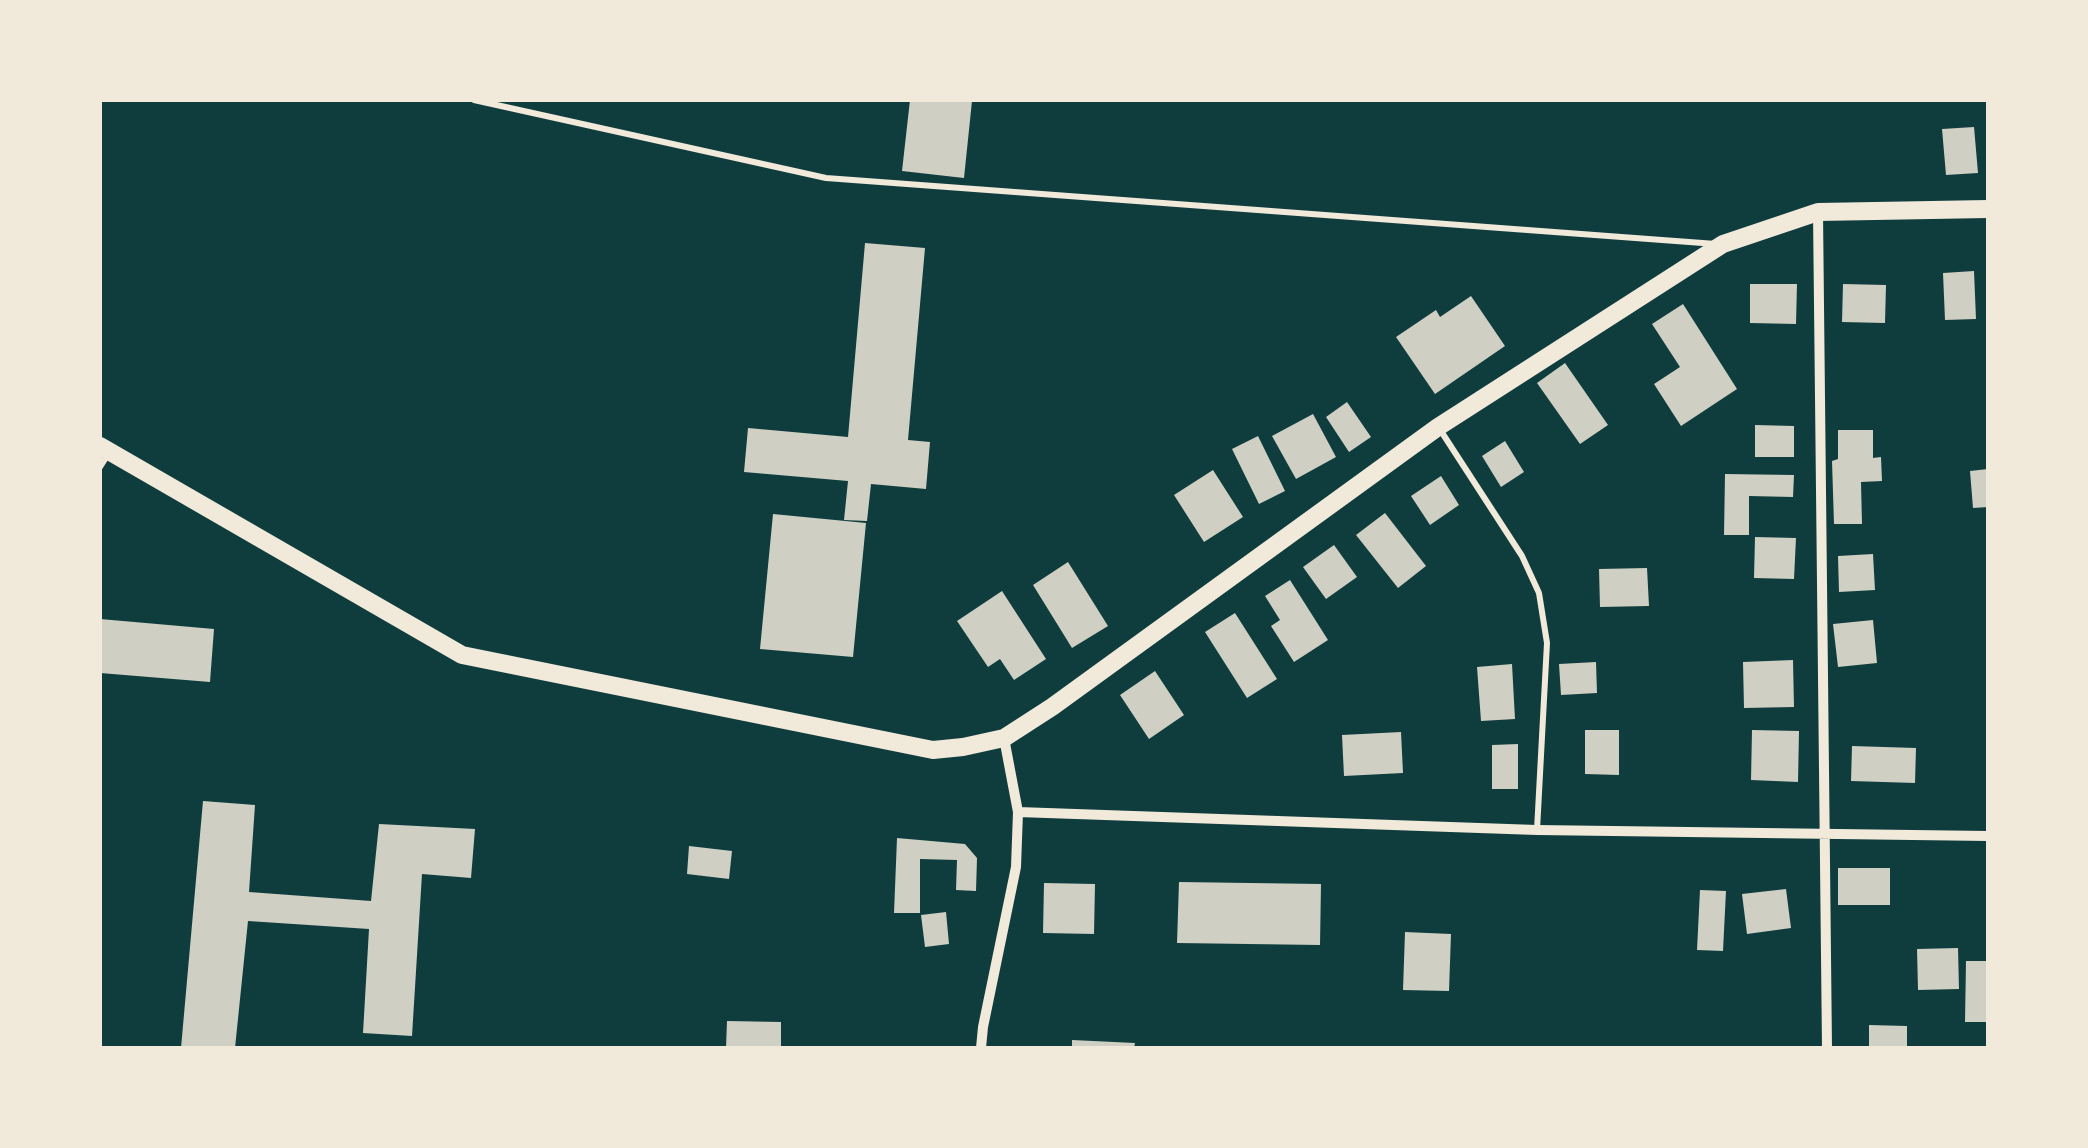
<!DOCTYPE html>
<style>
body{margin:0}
#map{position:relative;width:2088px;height:1148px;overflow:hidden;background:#0f3d3e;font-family:"DM Sans",sans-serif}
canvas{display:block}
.frame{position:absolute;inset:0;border:102px solid #f1e9da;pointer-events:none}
</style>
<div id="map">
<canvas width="2088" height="1148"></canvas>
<div class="frame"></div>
</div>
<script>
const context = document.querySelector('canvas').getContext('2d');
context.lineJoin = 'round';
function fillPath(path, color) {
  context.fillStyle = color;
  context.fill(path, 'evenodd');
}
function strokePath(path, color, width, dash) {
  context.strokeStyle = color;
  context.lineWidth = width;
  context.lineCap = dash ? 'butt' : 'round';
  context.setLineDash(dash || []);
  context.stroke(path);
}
fillPath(new Path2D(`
 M 910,100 L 972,101 L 964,178 L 902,171 Z
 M 1974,127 L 1978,173 L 1946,175 L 1942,129 Z
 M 865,243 L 925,248 L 908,440 L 930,442 L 926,489 L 871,484 L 867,521 L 844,520 L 848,481 L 744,472 L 748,428 L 848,437 Z
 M 1974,271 L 1976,319 L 1945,320 L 1943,273 Z
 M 1750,284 L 1797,284 L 1796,324 L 1750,323 Z
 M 1843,284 L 1886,285 L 1885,323 L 1842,322 Z
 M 1471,296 L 1505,346 L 1435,394 L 1396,337 L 1436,310 L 1440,317 Z
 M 1683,304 L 1737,389 L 1681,426 L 1654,384 L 1680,367 L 1652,324 Z
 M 1565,363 L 1608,425 L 1580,444 L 1537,383 Z
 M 1347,402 L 1371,437 L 1349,452 L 1326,417 Z
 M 1313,414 L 1336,457 L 1296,479 L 1272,436 Z
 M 1755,425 L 1794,426 L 1794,457 L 1755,457 Z
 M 1838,430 L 1873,430 L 1873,458 L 1881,457 L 1882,481 L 1861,482 L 1862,524 L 1834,524 L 1832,461 L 1838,459 Z
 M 1258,436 L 1285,491 L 1259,504 L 1232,449 Z
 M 1505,441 L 1524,472 L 1501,487 L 1482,456 Z
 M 1988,469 L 1988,507 L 1973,508 L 1970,471 Z
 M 1213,470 L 1243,517 L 1204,542 L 1174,495 Z
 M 1725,474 L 1794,475 L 1793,497 L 1749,496 L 1749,535 L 1724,535 Z
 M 1441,476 L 1459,505 L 1430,525 L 1411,496 Z
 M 1385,513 L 1426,566 L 1398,588 L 1356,535 Z
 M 773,514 L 866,523 L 853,657 L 760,649 Z
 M 1755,537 L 1796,538 L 1794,579 L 1754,578 Z
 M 1334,545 L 1357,577 L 1326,599 L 1303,567 Z
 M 1873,554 L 1875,590 L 1839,592 L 1838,556 Z
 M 1068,562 L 1108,626 L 1072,648 L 1033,585 Z
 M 1647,568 L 1649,606 L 1600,607 L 1599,569 Z
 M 1290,580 L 1328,640 L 1294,662 L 1271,626 L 1280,620 L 1265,596 Z
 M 1002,591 L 1046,659 L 1014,680 L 1000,659 L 988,667 L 957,621 Z
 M 1235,613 L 1277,679 L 1247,698 L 1205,632 Z
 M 100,619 L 214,629 L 210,682 L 100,673 Z
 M 1873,620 L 1877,663 L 1838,667 L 1833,624 Z
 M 1793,660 L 1794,707 L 1744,708 L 1743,662 Z
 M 1596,662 L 1597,693 L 1561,695 L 1559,664 Z
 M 1512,664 L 1515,719 L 1481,721 L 1477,667 Z
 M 1155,671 L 1184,715 L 1149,739 L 1120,695 Z
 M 1585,730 L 1619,730 L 1619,775 L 1585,774 Z
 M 1752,730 L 1799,731 L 1798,782 L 1751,780 Z
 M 1401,732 L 1403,773 L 1344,776 L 1342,735 Z
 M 1518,744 L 1518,789 L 1492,789 L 1492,745 Z
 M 1852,746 L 1916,748 L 1915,783 L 1851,781 Z
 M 203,801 L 255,805 L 249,892 L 371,901 L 379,824 L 475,829 L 471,878 L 422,874 L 412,1036 L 363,1033 L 369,929 L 248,921 L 235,1048 L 181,1048 Z
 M 897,838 L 965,844 L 977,858 L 976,891 L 956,890 L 957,860 L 920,859 L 920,913 L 894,913 Z
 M 689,846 L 732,851 L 729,879 L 687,874 Z
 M 1838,868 L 1890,868 L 1890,905 L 1838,905 Z
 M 1179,882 L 1321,884 L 1320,945 L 1177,943 Z
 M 1044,883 L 1095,884 L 1094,934 L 1043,933 Z
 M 1786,889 L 1791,928 L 1747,934 L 1742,894 Z
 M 1700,890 L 1726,891 L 1723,951 L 1697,950 Z
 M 946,912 L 949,944 L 925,947 L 921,915 Z
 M 1405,932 L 1451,934 L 1449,991 L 1403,990 Z
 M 1958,948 L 1959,989 L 1918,990 L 1917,949 Z
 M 1966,961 L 1988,961 L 1988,1022 L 1965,1022 Z
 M 727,1021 L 781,1022 L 781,1048 L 726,1048 Z
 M 1869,1025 L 1907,1026 L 1907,1048 L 1869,1048 Z
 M 1072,1040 L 1135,1043 L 1134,1048 L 1072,1048 Z`), '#cfcfc3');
strokePath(new Path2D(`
 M 474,100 L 826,178 L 1716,244
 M 1439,428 L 1522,556 L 1539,593 L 1547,643 L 1537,830
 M 100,467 L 109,453`), '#f1e9da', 6);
strokePath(new Path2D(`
 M 1818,212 L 1827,1048
 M 1004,738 L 1018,812 L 1537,830 L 1988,836
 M 981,1048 L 983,1027 L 1016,867 L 1018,812`), '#f1e9da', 10);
strokePath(new Path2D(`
 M 100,446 L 462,655 L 933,750 L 963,747 L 1004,738 L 1052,707 L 1438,427 L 1723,244 L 1818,212 L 1988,209`), '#f1e9da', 18);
</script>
